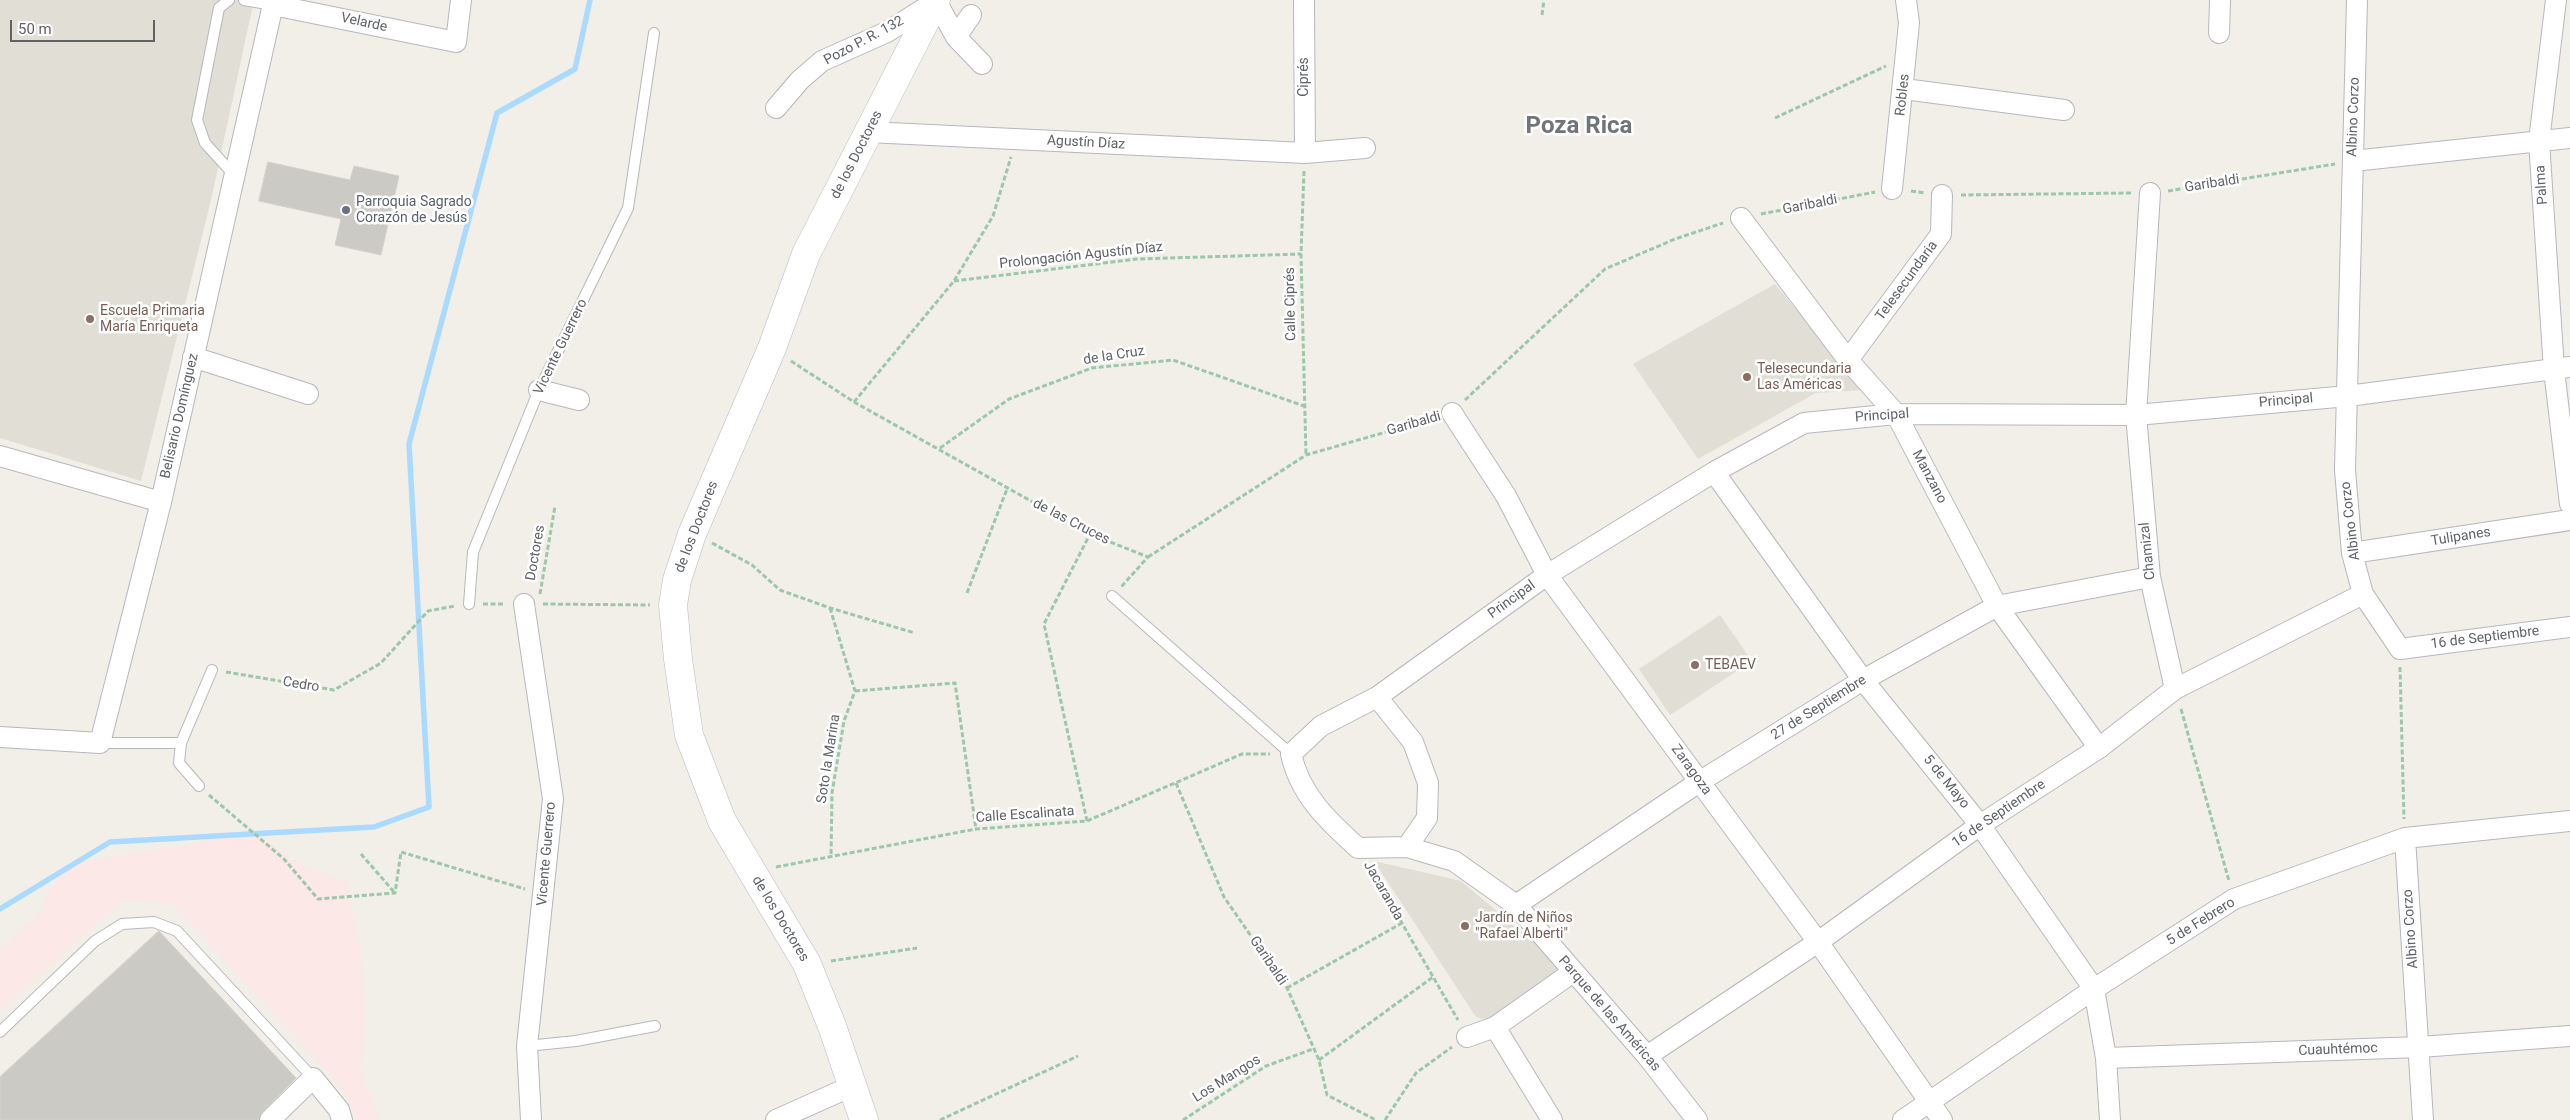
<!DOCTYPE html>
<meta charset="utf-8">
<style>
body{margin:0}
#map{position:relative;width:2570px;height:1120px;overflow:hidden;background:#f1efe8;font-family:Roboto,sans-serif}
canvas{display:block}
.scale{position:absolute;left:10px;top:20px;width:145px;height:22px;box-sizing:border-box;border:2px solid #5f6368;border-top:0;padding-left:6px;font-size:15px;line-height:18px;white-space:nowrap;color:#5f6368;-webkit-text-stroke:4px #fff;paint-order:stroke}
</style>
<div id="map">
<canvas width="2570" height="1120"></canvas>
<div class="scale">50 m</div>
</div>
<script>
const context = document.querySelector('canvas').getContext('2d');
context.lineJoin = 'round';
function fillPath(path, color) {
  context.fillStyle = color;
  context.fill(path, 'evenodd');
}
function strokePath(path, color, width, dash) {
  context.strokeStyle = color;
  context.lineWidth = width;
  context.lineCap = dash ? 'butt' : 'round';
  context.setLineDash(dash || []);
  context.stroke(path);
}
function write(font, color, halo, rows, align = 'center') {
  context.font = font + ' Roboto,sans-serif';
  context.lineWidth = 5;
  context.setLineDash([]);
  context.textBaseline = 'middle';
  context.strokeStyle = halo;
  context.fillStyle = color;
  for (const [text, x, y, turn = 0] of rows) {
    context.save();
    context.translate(x, y);
    context.rotate((+turn || 0) * Math.PI / 180);
    context.textAlign = isNaN(turn) ? turn : align;
    if (halo) context.strokeText(text, 0, 0);
    context.fillText(text, 0, 0);
    context.restore();
  }
}
fillPath(new Path2D(`
 M 0,0 L 254,0 L 211,200 L 141,481 L 0,438 Z
 M 1775,284 L 1863,390 L 1816,393 L 1698,459 L 1633,364 Z
 M 1720,615 L 1752,661 L 1670,715 L 1639,669 Z
 M 1374,861 L 1461,881 L 1567,970 L 1490,1021 L 1476,1017 Z`), '#e1ded6');
fillPath(new Path2D(`
 M 256,833 L 304,867 L 347,881 L 362,963 L 366,1010 L 361,1073 L 380,1120 L 356,1120 L 342,1088 L 173,904 L 123,900 L 0,1010 L 0,952 L 38,915 L 64,865 Z`), '#fce8e6');
strokePath(new Path2D(`
 M 0,909 L 110,842 L 374,827 L 429,807 L 409,444 L 497,113 L 575,69 L 590,0`), '#aadaff', 5.5);
const building = new Path2D(`
 M 268,162 L 350,180 L 354,166 L 399,176 L 381,255 L 335,245 L 341,219 L 259,201 Z
 M 159,931 L 296,1078 L 262,1112 L 258,1120 L 0,1120 L 0,1077 Z`);
fillPath(building, '#cccac5');
strokePath(building, '#d6d1c6', 1);
const lane = new Path2D(`
 M 229,0 L 219,8 L 197,120 L 205,143 L 233,174
 M 244,0 L 273,5
 M 1112,596 L 1291,754
 M 469,604 L 473,552 L 539,390 L 628,208 L 654,33
 M 100,743 L 181,743 L 212,670
 M 181,743 L 179,763 L 199,786
 M 0,1032 L 95,941 L 122,924 L 154,922 L 177,931 L 313,1078
 M 527,1046 L 576,1041 L 655,1026`);
const street = new Path2D(`
 M 1304,0 L 1305,153
 M 2357,0 L 2345,470 L 2352,553 L 2363,594 L 2400,649 L 2570,627
 M 2556,0 L 2539,141 L 2554,370 L 2570,504
 M 273,5 L 456,42 L 461,0
 M 2219,33 L 2220,0
 M 956,37 L 971,15
 M 1904,89 L 2064,110
 M 776,108 L 800,80 L 822,61 L 887,32 L 936,1 L 956,37 L 982,64
 M 868,132 L 1305,153 L 1365,148
 M 2353,161 L 2570,138
 M 1892,189 L 1909,23 L 1906,0
 M 2150,193 L 2136,415 L 2150,577 L 2175,689
 M 1741,218 L 1848,360 L 1896,414 L 1997,606 L 2099,748
 M 193,357 L 308,394
 M 1848,360 L 1941,234 L 1942,195
 M 539,390 L 579,400
 M 1452,413 L 1506,496 L 1547,575 L 1818,942 L 1942,1120
 M 0,456 L 161,502
 M 1714,472 L 1863,680 L 1980,825 L 2094,989 L 2106,1058 L 2110,1120
 M 2352,553 L 2570,520
 M 524,604 L 553,799 L 527,1046 L 531,1120
 M 1377,697 L 1413,742 L 1428,783 L 1427,818 L 1407,847
 M 0,737 L 100,743 L 161,502 L 274,0
 M 2405,838 L 2423,1120
 M 1516,905 L 1699,782 L 1863,680 L 1997,606 L 2150,577
 M 1495,1027 L 1552,1120
 M 1467,1037 L 1495,1027 L 1573,972
 M 1647,1056 L 1818,942 L 1980,825 L 2099,748 L 2175,689 L 2363,594
 M 2106,1058 L 2420,1047 L 2570,1036
 M 270,1120 L 313,1078 L 339,1110 L 342,1120
 M 776,1120 L 852,1086
 M 1697,1120 L 1647,1056 L 1516,905 L 1454,861 L 1407,847 L 1358,848 C 1328,821 1300,795 1291,754 L 1321,726 L 1377,697 L 1547,575 L 1714,472 L 1804,423 L 1896,414 L 2136,415 L 2348,396 L 2570,367
 M 1903,1120 L 2094,989 L 2234,899 L 2405,838 L 2570,821`);
const secondary = new Path2D(`
 M 864,1120 L 832,1026 L 807,964 L 722,821 L 689,735 L 678,659 L 673,605 L 677,580 L 692,534 L 772,348 L 806,254 L 936,0`);
strokePath(lane, '#b5b8bc', 12);
strokePath(street, '#b5b8bc', 22);
strokePath(secondary, '#b6babf', 29);
strokePath(new Path2D(`
 M 1542,15 L 1544,0
 M 1775,118 L 1886,66
 M 1304,171 L 1301,254 L 1306,455
 M 1911,191 L 1925,193
 M 2168,191 L 2335,164
 M 1961,195 L 2132,193
 M 1761,214 L 1875,192
 M 954,281 L 1137,259 L 1301,254
 M 791,361 L 854,402 L 1090,534 L 1148,557 L 1121,587
 M 1465,400 L 1605,269 L 1675,239 L 1723,223
 M 854,402 L 954,281 L 993,216 L 1011,157
 M 940,448 L 1009,399 L 1092,368 L 1173,360 L 1304,406
 M 712,543 L 752,565 L 780,590 L 830,608 L 915,633
 M 1148,557 L 1306,455 L 1435,418
 M 967,593 L 1007,489
 M 540,594 L 555,506
 M 483,604 L 505,604
 M 543,604 L 650,605
 M 830,608 L 855,691 L 844,721 L 832,793 L 831,858
 M 2400,667 L 2404,819
 M 226,672 L 334,690 L 381,663 L 428,611 L 455,606
 M 855,691 L 955,683 L 976,829
 M 2181,709 L 2229,881
 M 1176,783 L 1224,897 L 1287,988 L 1319,1060 L 1327,1095 L 1376,1120
 M 209,795 L 284,859 L 318,899 L 395,893 L 401,852 L 525,889
 M 1087,821 L 1044,624 L 1090,534
 M 361,854 L 395,893
 M 776,867 L 976,829 L 1087,821 L 1242,754 L 1270,754
 M 1370,868 L 1458,1020
 M 831,961 L 917,948
 M 1287,988 L 1402,923
 M 1319,1060 L 1433,977
 M 940,1120 L 1078,1056
 M 1183,1120 L 1266,1066 L 1313,1049
 M 1385,1120 L 1416,1073 L 1452,1047`), '#9cc7a9', 3, [5, 2.5]);
strokePath(lane, '#fff', 10);
strokePath(street, '#fff', 20);
strokePath(secondary, '#fff', 28);
for (const [x, y, r, color] of [
 [346,210,5,"#6b7280"],
 [90,319,5,"#8d6e63"],
 [1747,377,5,"#8d6e63"],
 [1695,665,5,"#8d6e63"],
 [1465,926,5,"#8d6e63"]
]) {
  const dot = new Path2D();
  dot.arc(x, y, r, 0, 2 * Math.PI);
  context.fillStyle = color;
  context.fill(dot);
  strokePath(dot, '#fff', 2);
}
write('14px', '#5f6368', '#fff', [
 ["Velarde",364,23,12],
 ["Pozo P. R. 132",864,41,-28],
 ["Ciprés",1304,77,-90],
 ["Robles",1903,95,-84],
 ["Albino Corzo",2354,117,-88],
 ["Agustín Díaz",1086,143,3],
 ["de los Doctores",857,155,-63],
 ["Garibaldi",2212,184,-9],
 ["Palma",2542,185,-94],
 ["Garibaldi",1810,205,-11],
 ["Prolongación Agustín Díaz",1081,256,-6],
 ["Telesecundaria",1907,281,-54],
 ["Calle Ciprés",1291,304,-91],
 ["Vicente Guerrero",561,347,-64],
 ["de la Cruz",1114,356,-9],
 ["Principal",2286,401,-5],
 ["Belisario Domínguez",180,416,-77],
 ["Principal",1882,416,-4],
 ["Garibaldi",1414,424,-16],
 ["Manzano",1929,477,62],
 ["Albino Corzo",2351,521,-97],
 ["de las Cruces",1071,522,27],
 ["de los Doctores",697,527,-69],
 ["Tulipanes",2461,537,-9],
 ["Chamizal",2148,551,-96],
 ["Doctores",536,553,-80],
 ["Principal",1512,600,-36],
 ["16 de Septiembre",2485,638,-7],
 ["Cedro",301,685,9],
 ["27 de Septiembre",1819,708,-32],
 ["Soto la Marina",829,759,-81],
 ["Zaragoza",1691,770,54],
 ["5 de Mayo",1946,782,51],
 ["16 de Septiembre",1999,814,-34],
 ["Calle Escalinata",1025,815,-4],
 ["Vicente Guerrero",547,854,-85],
 ["Jacaranda",1383,891,60],
 ["de los Doctores",780,919,59],
 ["5 de Febrero",2201,922,-32],
 ["Albino Corzo",2411,929,-94],
 ["Garibaldi",1268,961,56],
 ["Parque de las Américas",1609,1014,49],
 ["Cuauhtémoc",2338,1050,-2],
 ["Los Mangos",1227,1079,-32]
]);
write('14px', '#5b616d', '#fff', [
 ["Parroquia Sagrado",356,202],
 ["Corazón de Jesús",356,218]
], 'left');
write('14px', '#785e54', '#fff', [
 ["Escuela Primaria",100,311],
 ["María Enriqueta",100,327],
 ["Telesecundaria",1757,369],
 ["Las Américas",1757,385],
 ["TEBAEV",1705,665],
 ["Jardín de Niños",1475,918],
 ["\"Rafael Alberti\"",1475,934]
], 'left');
write('bold 24px', '#70757a', '#fff', [
 ["Poza Rica",1579,127]
]);
</script>
